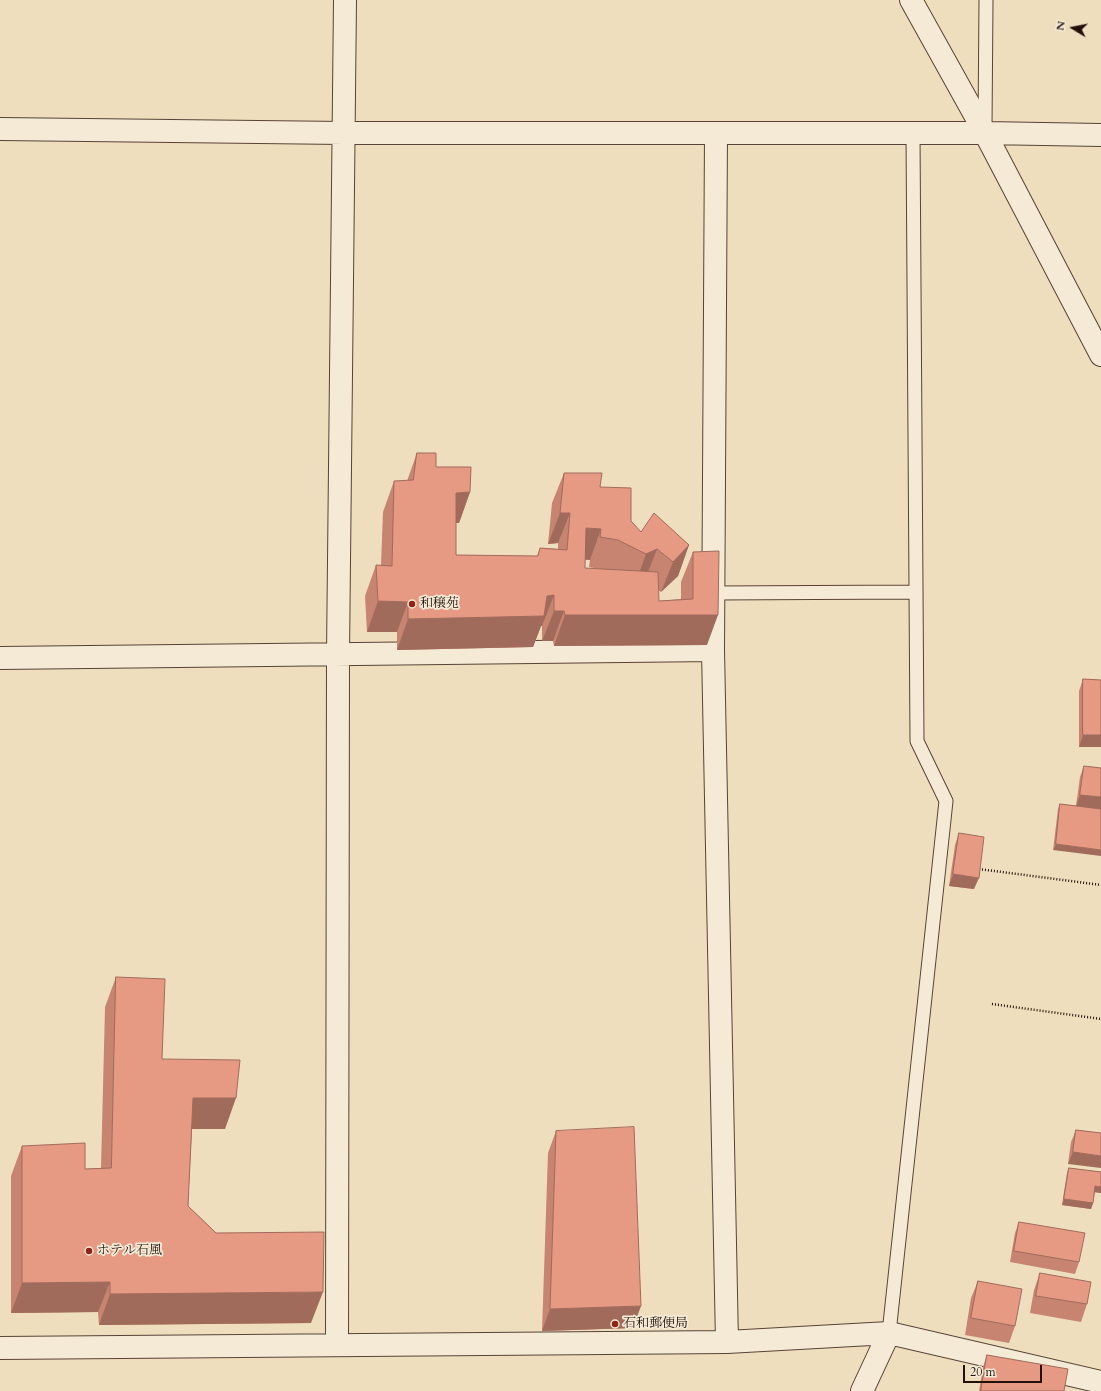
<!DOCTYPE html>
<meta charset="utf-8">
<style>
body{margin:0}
#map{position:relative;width:1101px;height:1391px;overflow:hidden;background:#eedebe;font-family:Cardo,serif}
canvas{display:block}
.north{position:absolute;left:1053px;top:8px;width:40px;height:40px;-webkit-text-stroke:3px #f4ead5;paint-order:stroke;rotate:280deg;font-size:11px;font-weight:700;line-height:16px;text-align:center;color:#231109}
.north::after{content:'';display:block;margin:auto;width:14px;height:18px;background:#231109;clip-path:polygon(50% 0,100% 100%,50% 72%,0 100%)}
.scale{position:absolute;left:963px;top:1365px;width:79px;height:18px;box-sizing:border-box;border:2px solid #231109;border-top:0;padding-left:5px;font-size:12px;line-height:14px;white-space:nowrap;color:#231109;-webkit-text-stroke:3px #f4ead5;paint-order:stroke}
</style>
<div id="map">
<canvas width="1101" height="1391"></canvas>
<div class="north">N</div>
<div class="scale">20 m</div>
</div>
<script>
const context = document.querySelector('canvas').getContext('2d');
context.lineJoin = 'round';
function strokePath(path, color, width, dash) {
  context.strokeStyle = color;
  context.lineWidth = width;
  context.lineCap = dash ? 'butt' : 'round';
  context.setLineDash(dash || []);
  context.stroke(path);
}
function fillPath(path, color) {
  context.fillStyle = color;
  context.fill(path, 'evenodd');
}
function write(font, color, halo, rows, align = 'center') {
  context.font = font + ' Cardo,"Noto Serif JP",serif';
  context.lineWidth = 3.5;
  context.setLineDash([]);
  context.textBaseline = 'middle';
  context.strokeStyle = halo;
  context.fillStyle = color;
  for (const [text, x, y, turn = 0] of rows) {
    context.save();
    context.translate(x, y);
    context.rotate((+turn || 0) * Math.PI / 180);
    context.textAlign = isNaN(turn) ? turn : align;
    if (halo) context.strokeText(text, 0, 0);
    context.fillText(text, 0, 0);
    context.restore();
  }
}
const service = new Path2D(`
 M 985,128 L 986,0
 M 714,593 L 916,592
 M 889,1333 L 946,801 L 917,741 L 913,133`);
const minor = new Path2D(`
 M 911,0 L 985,133 L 1101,355
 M 0,129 L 344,133 L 985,133 L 1101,135
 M 716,134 L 713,650 L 727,1342
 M 0,658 L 713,650
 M 337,1345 L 338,654 L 345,0
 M 0,1348 L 727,1342 L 889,1333 L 1101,1382
 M 862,1391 L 889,1333`);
strokePath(service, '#564436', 15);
strokePath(minor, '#564436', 24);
strokePath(new Path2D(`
 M 979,869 L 1101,885
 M 992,1004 L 1101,1019`), '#231109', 2.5, [1, 2]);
strokePath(service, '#f4ead5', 13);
strokePath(minor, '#f4ead5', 22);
fillPath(new Path2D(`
 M 417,453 L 470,492 L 459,523 L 456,523 L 456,555 L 537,556 L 540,548 L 558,549 L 558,543 L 548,544 L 552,503 L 564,473 L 600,487 L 641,532 L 689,545 L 678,576 L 661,592 L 658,590 L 659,601 L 681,599 L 681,582 L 693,552 L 707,645 L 554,646 L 553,641 L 542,641 L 542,626 L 541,626 L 533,647 L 397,650 L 397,632 L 367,632 L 365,596 L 376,565 L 381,565 L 383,512 L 394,481 L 407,481 ZM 585,559 L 590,560 L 589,567 L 599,569 L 585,568 Z
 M 1083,679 L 1101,680 L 1101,747 L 1079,747 L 1079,691 Z
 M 1084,766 L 1101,768 L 1053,850 L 1058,809 L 1060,804 L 1076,806 L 1080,777 Z
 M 959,833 L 974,889 L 949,886 L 955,845 Z
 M 116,977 L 162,1059 L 225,1129 L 192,1129 L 188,1206 L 311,1323 L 99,1325 L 98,1312 L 11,1313 L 11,1176 L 22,1146 L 85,1169 L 101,1168 L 105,1007 Z
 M 1076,1130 L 1101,1133 L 1068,1164 L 1071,1142 Z
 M 556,1131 L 633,1328 L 542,1331 L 548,1153 Z
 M 1069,1168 L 1101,1172 L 1101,1193 L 1095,1192 L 1093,1203 L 1091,1209 L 1062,1205 L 1067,1173 Z
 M 1019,1222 L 1079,1262 L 1075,1274 L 1010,1262 L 1015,1233 Z
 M 1040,1273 L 1087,1304 L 1081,1322 L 1030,1313 L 1034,1290 Z
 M 978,1281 L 1015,1326 L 1009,1343 L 965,1335 L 971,1298 Z
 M 987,1355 L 1064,1391 L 979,1391 L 983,1367 Z`), '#c68471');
fillPath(new Path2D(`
 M 470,492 L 459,523 L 444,523 L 456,493 Z
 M 560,513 L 570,513 L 558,543 L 548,544 Z
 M 586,528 L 601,529 L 590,560 L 575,559 Z
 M 689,545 L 678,576 L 661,592 L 673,562 Z
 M 657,549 L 645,580 L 635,585 L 646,554 Z
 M 554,595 L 542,626 L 541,626 L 533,647 L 397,650 L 408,619 Z
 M 378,601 L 408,602 L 397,632 L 367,632 Z
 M 554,611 L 564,611 L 553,641 L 542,641 Z
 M 565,615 L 718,615 L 707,645 L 554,646 Z
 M 1083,735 L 1101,735 L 1101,747 L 1079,747 Z
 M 1080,795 L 1101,797 L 1101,810 L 1076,806 Z
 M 1056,844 L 1101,850 L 1101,856 L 1053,850 Z
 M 953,874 L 979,878 L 974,889 L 949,886 Z
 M 193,1098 L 236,1098 L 225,1129 L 182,1129 Z
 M 1073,1152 L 1101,1156 L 1101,1168 L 1068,1164 Z
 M 1095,1186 L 1101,1187 L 1101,1193 L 1093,1192 Z
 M 1064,1199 L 1093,1203 L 1091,1209 L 1062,1205 Z
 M 110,1282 L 98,1312 L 11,1313 L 22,1283 Z
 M 323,1292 L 311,1323 L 99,1325 L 110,1294 Z
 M 641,1306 L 633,1328 L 542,1331 L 550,1309 Z`), '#a16b5c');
const building = new Path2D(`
 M 417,453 L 436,453 L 436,467 L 471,467 L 470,492 L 456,493 L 456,555 L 538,556 L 540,548 L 567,550 L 570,513 L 560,513 L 564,473 L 602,473 L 600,487 L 631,488 L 631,521 L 641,532 L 654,513 L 689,545 L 673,562 L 657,549 L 646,554 L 618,540 L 600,537 L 601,529 L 586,528 L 585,568 L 658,572 L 659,601 L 693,599 L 693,552 L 719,551 L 718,615 L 565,615 L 564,611 L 554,611 L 554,595 L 547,596 L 544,616 L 408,619 L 408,602 L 378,601 L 376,565 L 392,566 L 394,481 L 413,480 Z
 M 1083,679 L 1101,680 L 1101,735 L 1083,735 Z
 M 1084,766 L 1101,768 L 1101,797 L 1080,795 Z
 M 1060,804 L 1101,809 L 1101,850 L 1056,844 Z
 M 959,833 L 984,837 L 979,878 L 953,874 Z
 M 116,977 L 165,979 L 162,1059 L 240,1060 L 236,1098 L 193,1098 L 188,1206 L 216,1233 L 324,1232 L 323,1292 L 110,1294 L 110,1282 L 22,1283 L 22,1146 L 85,1143 L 85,1169 L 111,1168 Z
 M 634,1127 L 641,1306 L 550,1309 L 556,1131 Z
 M 1076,1130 L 1101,1133 L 1101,1156 L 1073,1152 Z
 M 1069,1168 L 1101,1172 L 1101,1187 L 1095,1186 L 1093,1203 L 1064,1199 Z
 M 1019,1222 L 1085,1233 L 1079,1262 L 1014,1251 Z
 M 1040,1273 L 1091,1282 L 1087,1304 L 1036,1296 Z
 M 978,1281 L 1022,1289 L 1015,1326 L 971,1318 Z
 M 987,1355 L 1068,1369 L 1064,1391 L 981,1391 Z`);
fillPath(building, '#e69983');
strokePath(building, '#a16b5c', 1);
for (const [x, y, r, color] of [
 [412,604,4,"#8f2418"],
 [89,1251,4,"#8f2418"],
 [615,1324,4,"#8f2418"]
]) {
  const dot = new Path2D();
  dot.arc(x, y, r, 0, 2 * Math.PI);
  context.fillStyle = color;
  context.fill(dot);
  strokePath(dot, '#f4ead5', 1.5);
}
write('13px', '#231109', '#f4ead5', [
 ["和穣苑",420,604],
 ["ホテル石風",97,1251],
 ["石和郵便局",623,1324]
], 'left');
</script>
